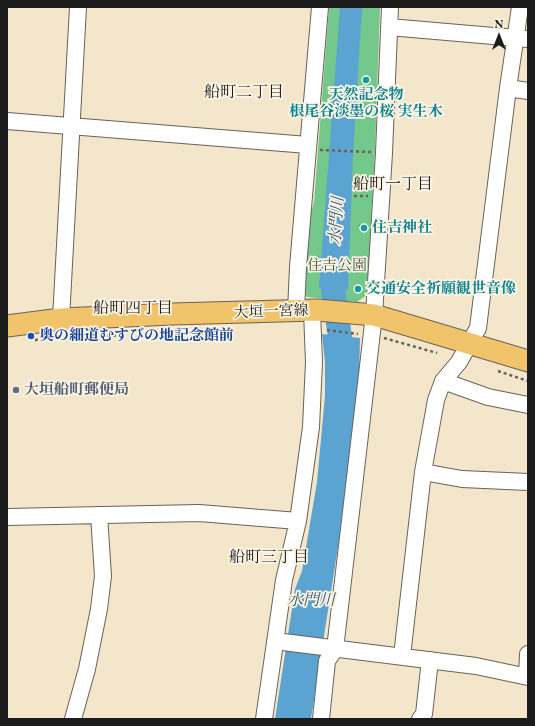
<!DOCTYPE html>
<meta charset="utf-8">
<style>
body{margin:0}
#map{position:relative;width:535px;height:726px;overflow:hidden;background:#f3e6cb;font-family:"EB Garamond",serif}
canvas{display:block}
.frame{position:absolute;inset:0;border:8px solid #1c1c1c;pointer-events:none}
.north{position:absolute;left:479px;top:16px;width:40px;height:40px;-webkit-text-stroke:3px #fcf5e5;paint-order:stroke;rotate:0deg;font-size:11px;font-weight:700;line-height:16px;text-align:center;color:#1c1c1c}
.north::after{content:'';display:block;margin:auto;width:14px;height:18px;background:#1c1c1c;clip-path:polygon(50% 0,100% 100%,50% 72%,0 100%)}
</style>
<div id="map">
<canvas width="535" height="726"></canvas>
<div class="frame"></div>
<div class="north">N</div>
</div>
<script>
const context = document.querySelector('canvas').getContext('2d');
context.lineJoin = 'round';
function fillPath(path, color) {
  context.fillStyle = color;
  context.fill(path, 'evenodd');
}
function strokePath(path, color, width, dash) {
  context.strokeStyle = color;
  context.lineWidth = width;
  context.lineCap = dash ? 'butt' : 'round';
  context.setLineDash(dash || []);
  context.stroke(path);
}
function write(font, color, halo, rows, align = 'center') {
  context.font = font + ' "EB Garamond","Noto Serif JP",serif';
  context.lineWidth = 3.5;
  context.setLineDash([]);
  context.textBaseline = 'middle';
  context.strokeStyle = halo;
  context.fillStyle = color;
  for (const [text, x, y, turn = 0] of rows) {
    context.save();
    context.translate(x, y);
    context.rotate((+turn || 0) * Math.PI / 180);
    context.textAlign = isNaN(turn) ? turn : align;
    if (halo) context.strokeText(text, 0, 0);
    context.fillText(text, 0, 0);
    context.restore();
  }
}
fillPath(new Path2D(`
 M 329,7 L 380,7 L 375,149 L 367,295 L 357,302 L 307,297 L 302,289 L 309,219 L 314,202 Z`), '#74c88b');
fillPath(new Path2D(`
 M 340,7 L 362,7 L 353,155 L 348,290 L 319,288 Z
 M 322,334 L 360,338 L 359,384 L 345,502 L 311,719 L 275,719 L 295,589 L 302,571 L 317,482 L 325,396 L 325,362 Z`), '#5ba4d2');
strokePath(new Path2D(`
 M 335,257 L 332,284 L 341,343 L 342,369`), '#5ba4d2', 24);
const minor = new Path2D(`
 M 389,27 L 528,39
 M 508,88 L 528,91
 M 7,121 L 308,145
 M 296,311 L 298,267 L 320,7
 M 61,319 L 78,7
 M 443,381 L 488,397 L 528,405
 M 423,472 L 462,479 L 528,482
 M 7,517 L 199,513 L 298,521
 M 275,641 L 476,666 L 528,677
 M 402,656 L 423,472 L 436,400 L 443,381 L 459,362 L 478,328 L 508,88 L 520,7
 M 527,676 L 528,654
 M 73,719 L 87,669 L 99,609 L 103,576 L 99,515
 M 264,719 L 284,580 L 298,521 L 311,427 L 314,362 L 312,311
 M 321,719 L 327,661 L 335,649 L 374,315 L 384,153 L 390,7
 M 420,719 L 424,714 L 430,660`);
const major = new Path2D(`
 M 7,326 L 61,319 L 172,314 L 317,310 L 374,315 L 528,361`);
strokePath(minor, '#676359', 18);
strokePath(major, '#676359', 23);
strokePath(new Path2D(`
 M 320,150 L 371,152
 M 355,177 L 368,177
 M 354,196 L 368,196
 M 360,226 L 360,225
 M 327,330 L 358,334
 M 384,338 L 437,353
 M 35,340 L 124,335
 M 498,371 L 528,381`), '#676359', 2.5, [3, 3]);
strokePath(minor, '#fff', 16);
strokePath(major, '#f1c36a', 21);
for (const [x, y, r, color] of [
 [366,80,4,"#0f9aa8"],
 [364,228,4,"#0f9aa8"],
 [358,289,4,"#0f9aa8"],
 [31,336,4,"#1a4fb4"],
 [16,390,4,"#5c6f8a"]
]) {
  const dot = new Path2D();
  dot.arc(x, y, r, 0, 2 * Math.PI);
  context.fillStyle = color;
  context.fill(dot);
  strokePath(dot, '#fcf5e5', 1.5);
}
write('bold 15px', '#0d838f', '#fcf5e5', [
 ["天然記念物",366,95,"center"],
 ["根尾谷淡墨の桜 実生木",366,112,"center"],
 ["住吉神社",372,228],
 ["交通安全祈願観世音像",366,289]
], 'left');
write('15px', '#3b5843', '#fcf5e5', [
 ["住吉公園",337,266]
]);
write('15px', '#1c1c1c', '#fcf5e5', [
 ["大垣一宮線",271,312,-2]
]);
write('bold 15px', '#164399', '#fcf5e5', [
 ["奥の細道むすびの地記念館前",39,336]
], 'left');
write('bold 15px', '#4e5e75', '#fcf5e5', [
 ["大垣船町郵便局",24,390]
], 'left');
write('16px', '#1c1c1c', '#fcf5e5', [
 ["船町二丁目",244,93],
 ["船町一丁目",393,185],
 ["船町四丁目",133,309],
 ["船町三丁目",269,558]
]);
write('italic 16px', '#38596e', '#fcf5e5', [
 ["水門川",337,221,-86],
 ["水門川",311,601]
]);
</script>
